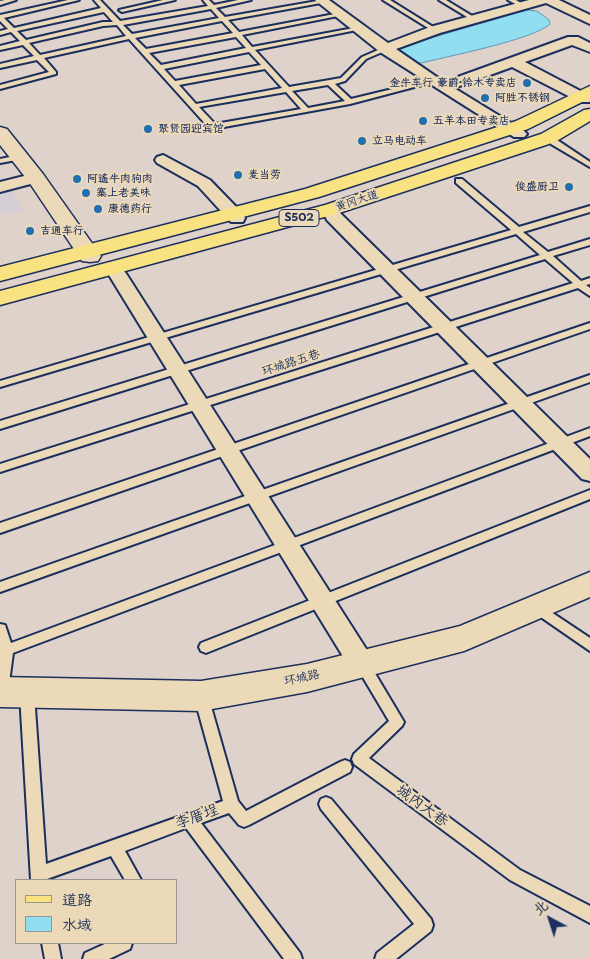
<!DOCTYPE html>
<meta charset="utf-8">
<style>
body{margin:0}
#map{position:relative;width:590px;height:959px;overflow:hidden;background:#ded2ca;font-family:"Playpen Sans","LXGW WenKai TC",sans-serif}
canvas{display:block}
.legend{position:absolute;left:15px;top:879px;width:162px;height:65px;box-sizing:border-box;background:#ecd9b7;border:1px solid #989593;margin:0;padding:6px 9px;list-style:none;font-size:15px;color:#1b2f5e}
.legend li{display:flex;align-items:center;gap:10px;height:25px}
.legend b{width:25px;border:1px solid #989593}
.north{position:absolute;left:525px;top:894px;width:50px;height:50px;-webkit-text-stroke:4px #ecd9b7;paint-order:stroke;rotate:320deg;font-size:14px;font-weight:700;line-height:20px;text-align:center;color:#1b2f5e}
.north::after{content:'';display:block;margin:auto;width:18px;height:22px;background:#1b2f5e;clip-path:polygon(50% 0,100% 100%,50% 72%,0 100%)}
</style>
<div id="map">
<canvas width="590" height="959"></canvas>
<ul class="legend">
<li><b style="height:6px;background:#f8e281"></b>道路</li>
<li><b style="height:14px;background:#90deef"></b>水域</li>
</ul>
<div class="north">北</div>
</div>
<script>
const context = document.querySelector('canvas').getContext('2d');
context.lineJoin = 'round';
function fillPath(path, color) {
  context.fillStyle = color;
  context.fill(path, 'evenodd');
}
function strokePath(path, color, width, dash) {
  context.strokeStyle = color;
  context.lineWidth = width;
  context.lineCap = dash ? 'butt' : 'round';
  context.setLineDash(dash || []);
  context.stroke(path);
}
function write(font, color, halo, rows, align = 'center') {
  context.font = font + ' "Playpen Sans","LXGW WenKai TC",sans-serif';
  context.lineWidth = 4;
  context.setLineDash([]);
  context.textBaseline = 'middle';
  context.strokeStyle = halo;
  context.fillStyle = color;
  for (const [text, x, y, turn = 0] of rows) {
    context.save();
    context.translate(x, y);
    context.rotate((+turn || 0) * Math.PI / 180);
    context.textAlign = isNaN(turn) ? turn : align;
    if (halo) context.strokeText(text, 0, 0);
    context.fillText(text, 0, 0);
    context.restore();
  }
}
fillPath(new Path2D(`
 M 0,172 L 23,210 L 0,215 Z`), '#d4ced7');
const water = new Path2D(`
 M 527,10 L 537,11 L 549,20 L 550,24 C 533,40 444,57 417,64 L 395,52 L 396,49 L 407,45 Z`);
fillPath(water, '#90deef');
strokePath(water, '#6198b5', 1);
const service = new Path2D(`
 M 5,0 L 16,0 L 0,5 L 0,1 Z
 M 68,0 L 79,0 L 4,18 L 14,28 L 101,8 L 94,0 L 100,0 L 120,21 L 208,6 L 203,0 L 209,0 L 214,5 L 238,0 L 251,0 L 216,8 L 225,17 L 323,0 L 321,3 L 228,20 L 239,32 L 340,13 L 343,15 L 242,35 L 252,47 L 359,27 L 360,28 L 357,30 L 255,50 L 289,87 L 341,78 L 362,57 L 385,47 L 387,48 L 387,50 L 366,59 L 345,81 L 335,84 L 351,99 L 434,79 L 437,81 L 350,104 L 213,129 L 210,129 L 129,39 L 44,58 L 56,72 L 56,74 L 0,89 L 0,85 L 49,72 L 37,60 L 0,68 L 0,64 L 34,56 L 23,45 L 0,50 L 0,46 L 20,41 L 11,32 L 0,35 L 0,31 L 8,29 L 0,21 L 0,15 ZM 211,9 L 219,18 L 132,34 L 123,25 ZM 104,12 L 113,22 L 103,22 L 26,40 L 17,31 ZM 222,21 L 233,33 L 146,49 L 135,38 ZM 117,25 L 126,36 L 40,55 L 29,43 L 103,26 ZM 236,37 L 246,48 L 161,65 L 149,53 ZM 249,52 L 261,65 L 175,81 L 164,69 ZM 265,69 L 282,88 L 196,104 L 179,85 ZM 328,85 L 345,101 L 308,108 L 292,91 ZM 286,92 L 301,109 L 215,124 L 199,107 Z
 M 163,0 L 175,0 L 122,12 L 119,10 Z
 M 383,0 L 390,0 L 438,30 L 433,31 Z
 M 439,0 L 446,0 L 477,19 L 472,20 Z
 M 508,0 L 516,0 L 526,6 L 521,7 Z
 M 551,140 L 557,140 L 590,162 L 590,167 L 551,144 Z
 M 19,155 L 22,155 L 22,159 L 0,163 L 0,159 Z
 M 456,179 L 462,179 L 519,227 L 590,206 L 590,212 L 523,232 L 548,252 L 590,239 L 590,245 L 553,256 L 581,281 L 590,278 L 590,284 L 586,285 L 590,288 L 590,296 L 578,288 L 0,472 L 0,464 L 573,283 L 545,259 L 0,429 L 0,421 L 540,255 L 516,234 L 0,387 L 0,381 L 511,230 L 456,183 Z
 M 590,323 L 590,329 L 0,533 L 0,523 Z
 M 590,375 L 590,382 L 0,592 L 0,582 Z
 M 590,428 L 590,436 L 13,653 L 8,690 L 6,694 L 0,696 L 0,624 L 5,625 L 11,643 Z
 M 590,490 L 590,499 L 211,651 L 206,653 L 201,651 L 199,647 L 201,643 Z
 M 536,602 L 590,638 L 590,651 L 532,611 L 530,607 L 532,603 Z
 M 362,658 L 367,660 L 404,722 L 402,726 L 369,758 L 520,870 L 590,906 L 590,923 L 510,880 L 354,764 L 352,759 L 354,754 L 389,721 L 355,664 L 357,660 Z
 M 27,688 L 32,690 L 34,694 L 46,864 L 223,801 L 194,696 L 196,692 L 201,690 L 206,692 L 208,696 L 238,801 L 246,811 L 340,762 L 345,760 L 350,762 L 352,767 L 350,772 L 249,825 L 244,827 L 239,825 L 229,813 L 201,823 L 300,953 L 302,959 L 284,959 L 186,828 L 125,851 L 141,880 L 125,880 L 111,856 L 47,879 L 47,880 L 31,880 L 20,694 L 22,690 Z
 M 326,797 L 331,799 L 431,919 L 433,925 L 431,931 L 396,959 L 375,959 L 377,953 L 414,924 L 321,809 L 319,804 L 321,799 Z
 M 42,943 L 58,943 L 61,959 L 45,959 Z
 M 107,943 L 132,943 L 130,949 L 109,959 L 83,959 L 85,953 Z`);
const minor = new Path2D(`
 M 315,0 L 329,0 L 388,43 L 430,27 L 529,0 L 559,0 L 590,15 L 590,24 L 546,3 L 440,33 L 396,49 L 444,82 L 568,37 L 578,37 L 590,43 L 590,52 L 572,45 L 525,62 L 590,96 L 590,102 L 580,102 L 512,67 L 454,88 L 524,131 L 527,134 L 524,137 L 514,137 L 380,52 Z
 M 163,155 L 210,180 L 243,214 L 245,218 L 243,222 L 231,222 L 198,186 L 157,163 L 155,160 L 157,157 Z
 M 36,173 L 42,175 L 44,178 L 42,181 L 0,192 L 0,182 Z
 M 333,211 L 339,212 L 590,459 L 590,481 L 582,479 L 327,220 L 325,216 L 327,212 Z
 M 118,270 L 124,271 L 127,275 L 370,655 L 374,663 L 370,671 L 361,674 L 352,671 L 109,275 L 112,271 Z`);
const tertiary = new Path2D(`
 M 0,127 L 7,129 L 43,174 L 101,256 L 98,261 L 90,262 L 82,261 L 29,182 L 0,145 Z`);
const secondary = new Path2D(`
 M 590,572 L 590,597 L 464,651 L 307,692 L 201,711 L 0,707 L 0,677 L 201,681 L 307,664 L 460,626 Z`);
const primary = new Path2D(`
 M 590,86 L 590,98 L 528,129 L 319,197 L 0,281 L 0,267 L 305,189 L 516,121 Z
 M 590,109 L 590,121 L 555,142 L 339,213 L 0,305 L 0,291 L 325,205 L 541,134 L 584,110 Z`);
strokePath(service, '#1b2f5e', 4);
strokePath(minor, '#1b2f5e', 4);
strokePath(tertiary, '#1b2f5e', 3);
strokePath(secondary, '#1b2f5e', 3);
strokePath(primary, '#1b2f5e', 3);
fillPath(service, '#ecd9b7');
fillPath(minor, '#ecd9b7');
fillPath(tertiary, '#ecd9b7');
fillPath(secondary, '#ecd9b7');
fillPath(primary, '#f8e281');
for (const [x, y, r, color] of [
 [527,83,5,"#1f6fb2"],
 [485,98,5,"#1f6fb2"],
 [423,121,5,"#1f6fb2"],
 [148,129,5,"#1f6fb2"],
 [362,141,5,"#1f6fb2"],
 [238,175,5,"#1f6fb2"],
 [77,179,5,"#1f6fb2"],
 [569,187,5,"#1f6fb2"],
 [86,193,5,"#1f6fb2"],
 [98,209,5,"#1f6fb2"],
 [30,231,5,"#1f6fb2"]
]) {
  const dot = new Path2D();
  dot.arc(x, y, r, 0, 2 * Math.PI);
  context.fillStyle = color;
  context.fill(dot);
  strokePath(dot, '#ecd9b7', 2);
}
write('bold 11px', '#1b2f5e', '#ecd9b7', [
 ["金牛车行 豪爵·铃木专卖店",517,83,"right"],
 ["阿胜不锈钢",495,98],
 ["五羊本田专卖店",433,121],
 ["聚贤园迎宾馆",158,129],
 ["立马电动车",372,141],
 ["麦当劳",248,175],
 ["阿遥牛肉狗肉",87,179],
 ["俊盛厨卫",559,187,"right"],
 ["寨上老美味",96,193],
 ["康德药行",108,209],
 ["吉通车行",40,231]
], 'left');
write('11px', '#1b2f5e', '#ecd9b7', [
 ["黄冈大道",357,201,-18]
]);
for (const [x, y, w] of [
 [299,218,40]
]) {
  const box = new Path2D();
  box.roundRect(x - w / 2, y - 8.5, w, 17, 4);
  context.fillStyle = '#ecd9b7';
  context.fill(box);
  strokePath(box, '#1b2f5e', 1);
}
write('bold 11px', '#1b2f5e', null, [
 ["S502",299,218]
]);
write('12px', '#1b2f5e', '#ecd9b7', [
 ["环城路五巷",291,363,-18],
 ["环城路",302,678,-12]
]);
write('15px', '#1b2f5e', '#ecd9b7', [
 ["城内大巷",422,806,36],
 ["李厝埕",197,817,-20]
]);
</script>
